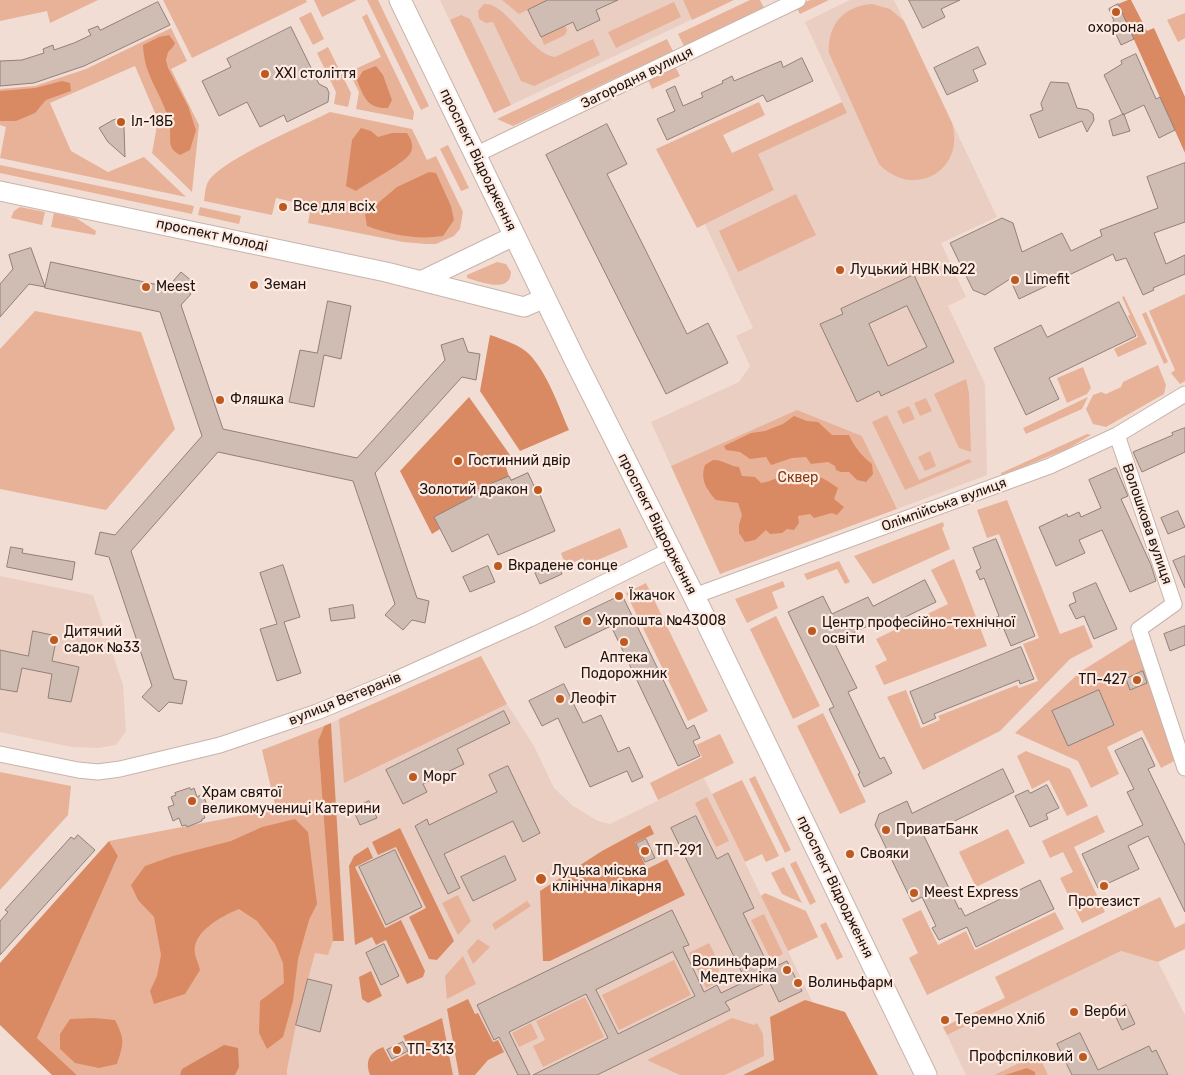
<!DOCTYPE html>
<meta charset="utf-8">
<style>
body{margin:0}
canvas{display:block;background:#f1ddd3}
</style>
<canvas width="1185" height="1075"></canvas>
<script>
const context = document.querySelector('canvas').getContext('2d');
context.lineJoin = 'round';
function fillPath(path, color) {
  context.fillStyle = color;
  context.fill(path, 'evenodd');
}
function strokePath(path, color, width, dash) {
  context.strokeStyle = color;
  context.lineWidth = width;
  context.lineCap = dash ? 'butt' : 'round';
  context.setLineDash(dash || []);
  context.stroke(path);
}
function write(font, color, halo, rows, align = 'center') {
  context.font = font + ' Rubik,sans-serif';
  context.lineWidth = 4.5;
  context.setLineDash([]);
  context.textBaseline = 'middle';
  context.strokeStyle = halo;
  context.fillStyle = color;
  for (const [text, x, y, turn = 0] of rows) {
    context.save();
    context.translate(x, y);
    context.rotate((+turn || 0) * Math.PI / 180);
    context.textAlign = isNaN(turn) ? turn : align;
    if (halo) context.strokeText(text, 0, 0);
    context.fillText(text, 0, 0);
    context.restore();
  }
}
fillPath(new Path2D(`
 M 440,0 L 733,0 L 494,113 Z
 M 850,0 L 894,0 L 997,217 L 941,243 L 966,297 L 948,306 L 985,384 L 987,475 L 897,509 L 862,436 L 797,410 L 671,466 L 651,422 L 739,382 L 750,366 L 736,336 L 753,328 L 705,224 L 774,190 L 757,154 L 847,113 L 805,22 Z
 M 0,576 L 93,595 L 123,685 L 126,731 L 116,745 L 98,748 L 72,747 L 0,732 Z
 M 481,656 L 507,704 L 534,746 L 554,788 L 573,806 L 598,821 L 610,824 L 704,778 L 813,1003 L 845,1012 L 878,1075 L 287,1075 L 287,1070 L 296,1025 L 315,952 L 324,726 Z
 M 1121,951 L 1158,962 L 1185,1015 L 1185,1075 L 1048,1075 L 1037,1054 L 994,1075 L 966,1075 L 947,1035 Z`), '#eacec1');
fillPath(new Path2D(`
 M 0,0 L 98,0 L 50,23 L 47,11 L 0,21 Z
 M 163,0 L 306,0 L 307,2 L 192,58 Z
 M 314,0 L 357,0 L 322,17 Z
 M 367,0 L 378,0 L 429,106 L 421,110 Z
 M 502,0 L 548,0 L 519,14 Z
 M 683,0 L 734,0 L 692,20 Z
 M 750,0 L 760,0 L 764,8 L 684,46 L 678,34 Z
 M 810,0 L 829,0 L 800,14 L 796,7 Z
 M 674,2 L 681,17 L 616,48 L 608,32 Z
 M 484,4 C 506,1 530,54 555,57 L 593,39 L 600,55 L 534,86 L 521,81 L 493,22 L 486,23 L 479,19 L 478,11 Z
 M 872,4 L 890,9 L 904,21 L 952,123 C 966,171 913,200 879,164 L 829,53 C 827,25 844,6 872,4 Z
 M 311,12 L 324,39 L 313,45 L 299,18 Z
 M 1185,13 L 1185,38 L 1178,42 L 1167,20 Z
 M 367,14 L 414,112 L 413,120 L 356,109 L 359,92 L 349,72 L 381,57 L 362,17 Z
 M 461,15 L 470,19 L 511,105 L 494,113 L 450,20 Z
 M 565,25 L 567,30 L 565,35 L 544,45 L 541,37 Z
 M 171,28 L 187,61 L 171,69 L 199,125 L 192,192 L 152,153 L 158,120 L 135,66 L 50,103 L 71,151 L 108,172 L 144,157 L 186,197 L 0,158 L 6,127 L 0,125 L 0,89 L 35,86 L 86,69 Z
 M 667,39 L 673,51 L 513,126 L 497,119 Z
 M 328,47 L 351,93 L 348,107 L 334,104 L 336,92 L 317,53 Z
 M 675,66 L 680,76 L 652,89 L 648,80 Z
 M 759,102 L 765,115 L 723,135 L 732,153 L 842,102 L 847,113 L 758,154 L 774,190 L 697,228 L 656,149 Z
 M 330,112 L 412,129 L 427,160 L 436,156 L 463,212 L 460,229 L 454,236 L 436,244 L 426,244 L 403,242 L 308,223 L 311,206 L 276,198 L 272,215 L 204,201 C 205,195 205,187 208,182 C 222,159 303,126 330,112 Z
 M 448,145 L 469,188 L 461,191 L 440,149 Z
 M 0,165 L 194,206 L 192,214 L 0,173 Z
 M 796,194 L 816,235 L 738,272 L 719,231 Z
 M 20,207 L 45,212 L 42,225 L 11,218 L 14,211 Z
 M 200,207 L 241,216 L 239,224 L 198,215 Z
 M 54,213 L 76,218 L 96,231 L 95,235 L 51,227 Z
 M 497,262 L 506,264 L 511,272 C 510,294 481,282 467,278 L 467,275 Z
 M 1185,294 L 1185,381 L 1180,384 L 1171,373 L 1175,370 L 1149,311 Z
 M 1124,296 L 1147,344 L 1118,357 L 1114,349 L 1138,337 L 1128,316 L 1130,315 L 1122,297 Z
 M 35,311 L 141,332 L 175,429 L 106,510 L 0,489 L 0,349 Z
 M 1146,312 L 1168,362 L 1164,364 L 1142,314 Z
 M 1158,365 L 1166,385 L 1164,394 L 1106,427 L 1093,424 L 1086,409 L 1093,395 L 1101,392 L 1106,394 L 1121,387 L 1123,382 Z
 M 1083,367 L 1091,388 L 1087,394 L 1067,403 L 1057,378 Z
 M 966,379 L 969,393 L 971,452 L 959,448 L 934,394 Z
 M 1088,397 L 1082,409 L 1026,434 L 1023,428 Z
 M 926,398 L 932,411 L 920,416 L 914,403 Z
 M 909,406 L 915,419 L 903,424 L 897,411 Z
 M 797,410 L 862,436 L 897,509 L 720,574 L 671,466 Z
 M 887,415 L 919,480 L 969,459 L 972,462 L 905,490 L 872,422 Z
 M 1087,434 L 1091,435 L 1067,449 L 1001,476 L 1001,473 Z
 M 930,451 L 936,466 L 925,471 L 918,457 Z
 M 1007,500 L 1060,634 L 1084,625 L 1093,647 L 1070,659 L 1000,731 L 923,770 L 887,697 L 906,690 L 921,728 L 940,720 L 938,716 L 1017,685 L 1019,688 L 1038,681 L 1023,644 L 1039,638 L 999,534 L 987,538 L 977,510 Z
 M 943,522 L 944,526 L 942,528 L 950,549 L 873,584 L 854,556 Z
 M 620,528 L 628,547 L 586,565 L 583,558 L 566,566 L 561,553 Z
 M 954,559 L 987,646 L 884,685 L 875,666 L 887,660 L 876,639 L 948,604 L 931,570 Z
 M 839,561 L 850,582 L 845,584 L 837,569 L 807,580 L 804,574 Z
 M 783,581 L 785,587 L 772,592 L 778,608 L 747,623 L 735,599 Z
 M 646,583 L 708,711 L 688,721 L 626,593 Z
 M 776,616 L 820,706 L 793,719 L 750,629 Z
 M 1136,637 L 1176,760 L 1161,768 L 1142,730 L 1107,747 L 1119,774 L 1091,788 L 1078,761 L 1015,733 L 1080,672 Z
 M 481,656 L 507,704 L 344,783 L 339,719 Z
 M 823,713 L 866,802 L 840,814 L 797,726 Z
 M 324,726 L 318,741 L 333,941 L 328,955 L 315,953 L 296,1025 L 287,1070 L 287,1075 L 77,1075 L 37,1038 L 118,856 L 109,841 L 276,809 L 262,750 Z
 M 720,734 L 734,763 L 658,800 L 650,783 L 702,757 L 696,745 Z
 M 1026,751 L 1070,769 L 1088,806 L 1067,816 L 1049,780 L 1032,789 L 1017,756 Z
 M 0,772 L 71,786 L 68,815 L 0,890 Z
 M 755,776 L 791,850 L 785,853 L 749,779 Z
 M 742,780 L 779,856 L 766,862 L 762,854 L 745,862 L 712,794 Z
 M 707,797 L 729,841 L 716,847 L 695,803 Z
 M 1097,815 L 1105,832 L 1074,847 L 1105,912 L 1082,923 L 1060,878 L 1073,872 L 1063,852 L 1050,858 L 1042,841 Z
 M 1008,829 L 1025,863 L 976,887 L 959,852 Z
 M 796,861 L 816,902 L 810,905 L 790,864 Z
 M 784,867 L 802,903 L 782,894 L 771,873 Z
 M 765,893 L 806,911 L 818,937 L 788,951 L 761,896 Z
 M 458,895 L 471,921 L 458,935 L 442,903 Z
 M 1160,897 L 1175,928 L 1185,923 L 1185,949 L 1158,962 L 1121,951 L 947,1035 L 943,1027 L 1005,998 L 995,977 Z
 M 527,901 L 531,906 L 495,930 L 492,924 Z
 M 921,910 L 938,945 L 966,931 L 975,950 L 1055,912 L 1064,929 L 927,995 L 909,958 L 918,953 L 902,919 Z
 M 764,914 L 783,954 L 771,960 L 751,920 Z
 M 826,922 L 843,957 L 837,960 L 820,925 Z
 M 478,939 L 490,947 L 473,964 L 467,951 Z
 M 709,943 L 719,963 L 718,982 L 706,988 L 689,953 Z
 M 463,956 L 476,984 L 447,999 L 445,976 Z
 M 674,960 L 691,995 L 619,1030 L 602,995 Z
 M 585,997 L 604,1037 L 543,1067 L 533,1046 L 545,1040 L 536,1021 Z
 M 732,1018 L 754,1025 L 757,1023 L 763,1034 L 764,1056 L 725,1075 L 680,1075 L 647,1060 Z
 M 531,1023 L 538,1038 L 519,1047 L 512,1033 Z
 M 1038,1054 L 1048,1075 L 994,1075 Z`), '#e8b299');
fillPath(new Path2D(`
 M 1128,0 L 1131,0 L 1147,31 L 1154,28 L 1185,97 L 1185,153 L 1118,4 Z
 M 169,35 L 175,43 L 173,47 L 168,52 L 166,60 L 168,68 L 188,106 L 196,130 L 190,150 L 180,155 C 167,148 171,141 170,128 C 167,103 150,84 145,61 C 144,56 143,50 143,45 L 159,37 Z
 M 376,66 L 383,75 L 392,100 L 388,108 C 368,109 364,98 357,80 L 363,71 Z
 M 62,81 L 70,83 L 71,91 L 46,100 L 35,113 L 16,121 L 0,121 L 0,91 L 35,88 Z
 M 361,128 L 371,131 L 378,137 L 392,133 L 407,133 C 411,139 414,145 411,152 C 407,162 367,183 356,191 L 346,186 L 352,140 Z
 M 429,172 L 436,173 L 451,206 L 454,220 L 443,236 C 417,240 391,235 367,226 L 365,214 L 397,187 Z
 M 490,335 C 502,339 520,345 529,354 C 548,374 558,405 569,430 L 520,451 L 480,391 Z
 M 469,397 L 510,455 L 506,467 L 510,480 L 528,473 L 534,486 L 472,497 L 434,517 L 440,529 L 432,534 L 400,471 Z
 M 794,416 L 807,421 L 818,422 L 832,435 L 849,435 C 854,447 862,456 872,464 L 873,474 L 866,482 L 857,480 L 849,472 L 841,472 L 836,470 L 835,466 L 828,462 L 811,464 L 806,457 L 792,458 L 771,465 L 766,457 L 750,459 L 740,452 L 726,450 L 724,446 L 751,433 L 765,431 L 783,424 Z
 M 713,460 C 725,460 728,466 739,467 L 742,476 L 755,477 L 761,483 C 779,480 783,470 800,482 C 817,472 823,478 838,488 L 834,499 L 844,507 L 837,515 L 832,513 L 814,518 L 810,514 L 798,516 L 799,523 L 794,530 L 787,529 L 782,533 L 770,534 L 766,530 L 755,540 L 745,542 L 739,533 L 739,525 L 742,515 L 738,503 L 716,500 C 706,489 700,479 705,465 Z
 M 331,723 L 344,941 L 333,941 L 318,741 L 324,726 Z
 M 295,819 L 308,832 L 317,904 L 309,920 L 298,959 L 293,1001 L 283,1037 L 267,1049 L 259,1033 L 260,1001 L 284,983 L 283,963 L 275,944 L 257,921 L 239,909 C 222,916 191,932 195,954 C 196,959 199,965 200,970 L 185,994 L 154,1004 L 150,991 L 157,976 L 161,955 L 154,917 L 138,900 L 131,885 L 145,866 L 173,856 L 231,841 L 262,827 Z
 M 650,825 L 654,834 L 635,843 L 647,869 L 667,859 L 685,895 L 550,961 L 543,961 L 540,891 L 602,851 Z
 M 400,828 L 454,941 L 437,960 L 429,959 L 409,917 L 426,908 L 396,847 L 378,855 L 372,842 Z
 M 109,841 L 118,856 L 37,1038 L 77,1075 L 52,1075 L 0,1025 L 0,963 Z
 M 368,847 L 373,858 L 355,867 L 385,928 L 401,920 L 425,971 L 423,977 L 407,984 L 386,940 L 376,945 L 372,937 L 355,945 L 349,866 L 354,856 Z
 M 371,971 L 382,996 L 368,1003 L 362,999 L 359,977 Z
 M 468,999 L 475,1014 L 478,1013 L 493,1042 L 498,1040 L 504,1052 L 488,1060 L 475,1075 L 459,1075 L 447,1009 Z
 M 805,1000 L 845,1012 L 878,1075 L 743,1075 L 774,1060 L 770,1017 Z
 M 94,1018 L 115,1020 C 125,1040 124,1043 117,1064 L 99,1068 L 75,1063 L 60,1049 L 60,1034 L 70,1019 Z
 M 442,1018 L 453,1075 L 370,1075 C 365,1061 369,1053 383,1047 L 391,1062 L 411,1052 L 403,1036 Z
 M 1027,1068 L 1035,1072 L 1035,1075 L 1005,1075 Z`), '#da8a63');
fillPath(new Path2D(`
 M 224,1045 L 238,1048 L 239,1067 L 235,1075 L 180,1075 L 182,1069 Z`), '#d4845e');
const building = new Path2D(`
 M 548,0 L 618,0 L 596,10 L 600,20 L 577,31 L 573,22 L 541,37 L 528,10 Z
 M 909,0 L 960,0 L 941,9 L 945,17 L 923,28 Z
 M 158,2 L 170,25 L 84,66 L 34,83 L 0,86 L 0,61 L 22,60 L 44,53 L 43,49 L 53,45 L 54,50 L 74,43 L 91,35 L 88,30 L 98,26 L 100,30 Z
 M 1118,4 L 1134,39 L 1121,45 L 1111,23 L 1114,21 L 1109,9 Z
 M 291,27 L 319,84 L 327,88 L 329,93 L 328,102 L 287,122 L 284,115 L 260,127 L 247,102 L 219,116 L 202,81 L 231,67 L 227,59 Z
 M 978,47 L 986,64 L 973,70 L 978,81 L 947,95 L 934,68 Z
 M 1136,54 L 1156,99 L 1160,97 L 1175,130 L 1159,138 L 1144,105 L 1123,115 L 1104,75 L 1122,64 L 1121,61 Z
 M 802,58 L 813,81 L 767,102 L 763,95 L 667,140 L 657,119 L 675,111 L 666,90 L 675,86 L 683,106 L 703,97 L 701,93 L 723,83 L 722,81 L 732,76 L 734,81 L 781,61 L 783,67 Z
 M 1051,82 L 1068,83 L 1077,108 L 1088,110 L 1093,114 L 1094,120 L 1087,132 L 1082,121 L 1039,138 L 1030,115 L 1043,110 L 1041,104 Z
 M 1124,114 L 1130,131 L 1113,136 L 1109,121 Z
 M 122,118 L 124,127 L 125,157 L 108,142 L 99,128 L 113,120 Z
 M 607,124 L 627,164 L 607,174 L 644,247 L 687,334 L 708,323 L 728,363 L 666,394 L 546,155 Z
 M 1185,163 L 1185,222 L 1154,233 L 1166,264 L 1185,255 L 1185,274 L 1153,288 L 1154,290 L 1143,295 L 1126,258 L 1116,261 L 1113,254 L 1019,299 L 1010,279 L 985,295 L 973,290 L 950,243 L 1002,218 L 1013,223 L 1022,252 L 1062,233 L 1071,251 L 1102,236 L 1100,230 L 1158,208 L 1147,177 Z
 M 31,248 L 45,287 L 29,284 L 0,317 L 0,284 L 13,269 L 9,255 Z
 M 51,262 L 168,287 L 181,272 L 193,282 L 186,290 L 191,294 L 181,305 L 223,429 L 357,458 L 445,360 L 441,345 L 463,338 L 468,352 L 480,354 L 476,380 L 462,377 L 375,473 L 417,598 L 429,601 L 425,623 L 412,620 L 403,630 L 385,615 L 395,604 L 353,481 L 218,452 L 131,551 L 174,679 L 187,681 L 182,704 L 169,702 L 159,712 L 142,697 L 152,686 L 109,557 L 95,554 L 100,532 L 115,535 L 202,436 L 160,312 L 45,288 Z
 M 914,275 L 954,362 L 881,396 L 879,391 L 857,402 L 820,324 L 843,314 L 841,309 ZM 907,306 L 927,347 L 888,366 L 869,324 Z
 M 328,301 L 351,306 L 341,359 L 324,355 L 314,407 L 289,402 L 300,350 L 317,353 Z
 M 1119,302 L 1136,336 L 1049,378 L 1059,399 L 1026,415 L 994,348 L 1041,325 L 1047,337 Z
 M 1185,428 L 1185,452 L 1142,472 L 1133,452 L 1173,435 L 1172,433 Z
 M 1116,468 L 1128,496 L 1121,499 L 1151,565 L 1156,581 L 1130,592 L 1102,530 L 1079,540 L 1085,553 L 1056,566 L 1039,527 L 1067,514 L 1068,517 L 1079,512 L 1081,517 L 1101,508 L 1089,480 Z
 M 528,473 L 534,486 L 536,485 L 555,531 L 498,555 L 488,534 L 452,552 L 434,517 L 472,497 L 470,492 L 509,476 L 511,480 Z
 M 1178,511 L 1185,527 L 1168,534 L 1161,518 Z
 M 996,539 L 1035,636 L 1011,646 L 1003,627 L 998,629 L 994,618 L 999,616 L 984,578 L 980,580 L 976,571 L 981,568 L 973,548 Z
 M 11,547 L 23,549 L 22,553 L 75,562 L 72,580 L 7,567 Z
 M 1185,556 L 1185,588 L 1173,561 Z
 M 557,563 L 562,574 L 540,584 L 535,573 Z
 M 283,565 L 300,617 L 284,622 L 301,673 L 277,681 L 260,629 L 277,624 L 260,573 Z
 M 488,566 L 495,582 L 470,592 L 463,577 Z
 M 925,580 L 936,602 L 891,624 L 887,617 L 834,642 L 857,688 L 848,692 L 880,759 L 884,757 L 892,773 L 864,787 L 858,774 L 860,773 L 829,709 L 834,707 L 788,612 L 823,596 L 832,614 L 868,597 L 873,606 Z
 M 1096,583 L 1117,629 L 1094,639 L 1084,616 L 1076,619 L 1069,605 L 1076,602 L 1073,593 Z
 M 622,595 L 687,729 L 694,725 L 700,738 L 693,741 L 700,756 L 678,766 L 611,626 L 565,648 L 555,627 Z
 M 353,605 L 355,618 L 331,621 L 329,609 Z
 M 1185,626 L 1185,645 L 1170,651 L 1164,634 Z
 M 33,631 L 57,636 L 52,661 L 79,667 L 71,702 L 48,698 L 52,674 L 22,668 L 17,692 L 0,689 L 0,650 L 28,656 Z
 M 1021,647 L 1034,679 L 1020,684 L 1019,680 L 934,714 L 936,718 L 923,724 L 910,692 Z
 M 1143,671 L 1147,683 L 1130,690 L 1126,679 Z
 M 564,684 L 583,723 L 601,715 L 618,752 L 629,747 L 643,777 L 632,782 L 627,771 L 590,787 L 558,718 L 542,726 L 529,701 Z
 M 1099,690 L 1114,725 L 1068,746 L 1052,711 Z
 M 504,711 L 510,723 L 457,749 L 464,764 L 423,784 L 427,792 L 403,804 L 386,770 Z
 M 1142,738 L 1155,766 L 1148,769 L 1185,845 L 1185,912 L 1148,836 L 1128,846 L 1139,869 L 1098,888 L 1082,854 L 1143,825 L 1127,792 L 1134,789 L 1115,751 Z
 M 508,766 L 540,833 L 523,842 L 513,821 L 444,854 L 460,888 L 448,894 L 415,826 L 427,819 L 429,825 L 497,792 L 489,775 Z
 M 1003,769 L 1014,792 L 924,836 L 959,909 L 961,908 L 965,916 L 1040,880 L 1054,909 L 976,947 L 967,927 L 939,940 L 932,928 L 936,926 L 922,897 L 912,902 L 875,825 L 879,814 L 907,801 L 912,813 Z
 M 1047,785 L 1059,808 L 1046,814 L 1048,819 L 1030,827 L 1015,796 L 1028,790 L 1030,793 Z
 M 190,788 L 191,790 L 194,788 L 197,797 L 203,794 L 208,808 L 202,810 L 205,818 L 202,819 L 202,821 L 187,827 L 186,825 L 182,826 L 179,818 L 173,821 L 168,807 L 174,805 L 171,797 L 176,795 L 175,793 Z
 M 369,801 L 377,818 L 360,825 L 353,809 Z
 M 696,816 L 717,859 L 728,853 L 754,908 L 743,913 L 770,969 L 787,961 L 802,991 L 779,1002 L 769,981 L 725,1002 L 730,1010 L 597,1075 L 533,1075 L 608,1038 L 586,994 L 509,1032 L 530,1075 L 518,1075 L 499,1037 L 494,1040 L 477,1005 L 672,910 L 689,945 L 683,947 L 704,992 L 717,985 L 721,993 L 746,981 L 671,828 ZM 673,952 L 695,996 L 618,1034 L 596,990 Z
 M 78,835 L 95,850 L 0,955 L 0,921 L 8,912 L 5,910 L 71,837 L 74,839 Z
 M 646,839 L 655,858 L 645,862 L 636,844 Z
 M 395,850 L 422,907 L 386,925 L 359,867 Z
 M 505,856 L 516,880 L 473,901 L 461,877 Z
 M 384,944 L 399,976 L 381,985 L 366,953 Z
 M 308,979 L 332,985 L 320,1032 L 296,1025 Z
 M 1126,1005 L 1135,1024 L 1122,1030 L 1113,1011 Z
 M 1080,1033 L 1098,1070 L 1149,1046 L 1152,1052 L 1156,1050 L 1168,1075 L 1072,1075 L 1057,1044 Z
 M 403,1042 L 408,1051 L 392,1059 L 387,1050 Z`);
fillPath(building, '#cfbcb3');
strokePath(building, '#928078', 1);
const minor = new Path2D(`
 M 475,155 L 798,0
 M 1117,435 L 1174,604 L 1139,629 L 1185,768
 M 694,596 L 1050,466 L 1117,435 L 1185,394
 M 0,754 L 78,770 L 98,772 L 120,769 L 220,745 L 317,712 L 394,680 L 530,619 L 670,550`);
const tertiary = new Path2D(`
 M 0,191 L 386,272 L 524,307 L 545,298
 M 423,280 L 514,236`);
const secondary = new Path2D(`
 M 400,0 L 576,362 L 694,596 L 926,1075`);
strokePath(minor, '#c8b4ab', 17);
strokePath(tertiary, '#c8b4ab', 21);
strokePath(secondary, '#c8b4ab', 23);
strokePath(minor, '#fff', 15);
strokePath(tertiary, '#fff', 19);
strokePath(secondary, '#fff', 21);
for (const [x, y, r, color] of [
 [1116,12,5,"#bd5a22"],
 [265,74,5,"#bd5a22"],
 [121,122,5,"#bd5a22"],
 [283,207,5,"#bd5a22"],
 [840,270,5,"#bd5a22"],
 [1015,280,5,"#bd5a22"],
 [254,285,5,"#bd5a22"],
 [146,287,5,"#bd5a22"],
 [220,400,5,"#bd5a22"],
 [458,461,5,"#bd5a22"],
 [538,490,5,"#bd5a22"],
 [498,566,5,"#bd5a22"],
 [619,596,5,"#bd5a22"],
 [587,621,5,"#bd5a22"],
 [812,631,5,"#bd5a22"],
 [54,640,5,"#bd5a22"],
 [624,642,5,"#bd5a22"],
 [1137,680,5,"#bd5a22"],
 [560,699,5,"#bd5a22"],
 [413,777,5,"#bd5a22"],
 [192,801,5,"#bd5a22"],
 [886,830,5,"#bd5a22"],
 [645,851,5,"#bd5a22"],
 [850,854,5,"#bd5a22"],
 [541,879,6,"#bd5a22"],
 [1104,886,5,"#bd5a22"],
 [914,893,5,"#bd5a22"],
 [787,970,5,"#bd5a22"],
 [798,983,5,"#bd5a22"],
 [1074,1012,5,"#bd5a22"],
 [945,1020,5,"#bd5a22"],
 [397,1050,5,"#bd5a22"],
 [1083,1057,5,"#bd5a22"]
]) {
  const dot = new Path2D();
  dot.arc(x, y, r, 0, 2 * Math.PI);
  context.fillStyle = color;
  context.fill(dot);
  strokePath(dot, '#feeae0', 2);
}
write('14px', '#1b1411', '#feeae0', [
 ["охорона",1116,28,"center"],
 ["ХХІ століття",275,74],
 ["Іл-18Б",131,122],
 ["Все для всіх",293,207],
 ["Луцький НВК №22",850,270],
 ["Limefit",1025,280],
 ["Земан",264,285],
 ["Meest",156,287],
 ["Фляшка",230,400],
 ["Гостинний двір",468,461],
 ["Золотий дракон",528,490,"right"],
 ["Вкрадене сонце",508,566],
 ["Їжачок",629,596],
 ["Укрпошта №43008",597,621],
 ["Центр професійно-технічної",822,623],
 ["освіти",822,639],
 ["Дитячий",64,632],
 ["садок №33",64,648],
 ["Аптека",624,658,"center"],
 ["Подорожник",624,674,"center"],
 ["ТП-427",1127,680,"right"],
 ["Леофіт",570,699],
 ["Морг",423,777],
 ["Храм святої",202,793],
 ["великомучениці Катерини",202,809],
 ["ПриватБанк",896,830],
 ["ТП-291",655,851],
 ["Свояки",860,854],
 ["Луцька міська",552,871],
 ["клінічна лікарня",552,887],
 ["Meest Express",924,893],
 ["Протезист",1104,902,"center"],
 ["Волиньфарм",777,962,"right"],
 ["Медтехніка",777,978,"right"],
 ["Волиньфарм",808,983],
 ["Верби",1084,1012],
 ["Теремно Хліб",955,1020],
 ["ТП-313",407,1050],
 ["Профспілковий",1073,1057,"right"]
], 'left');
write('14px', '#1b1411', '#feeae0', [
 ["Загородня вулиця",637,78,-26],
 ["проспект Відродження",478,160,64],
 ["проспект Молоді",212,235,12],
 ["Олімпійська вулиця",944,505,-20],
 ["проспект Відродження",657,524,63],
 ["Волошкова вулиця",1147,524,71],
 ["вулиця Ветеранів",345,699,-22],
 ["проспект Відродження",835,887,64]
]);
write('14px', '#843b10', '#feeae0', [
 ["Сквер",798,478]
]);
</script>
